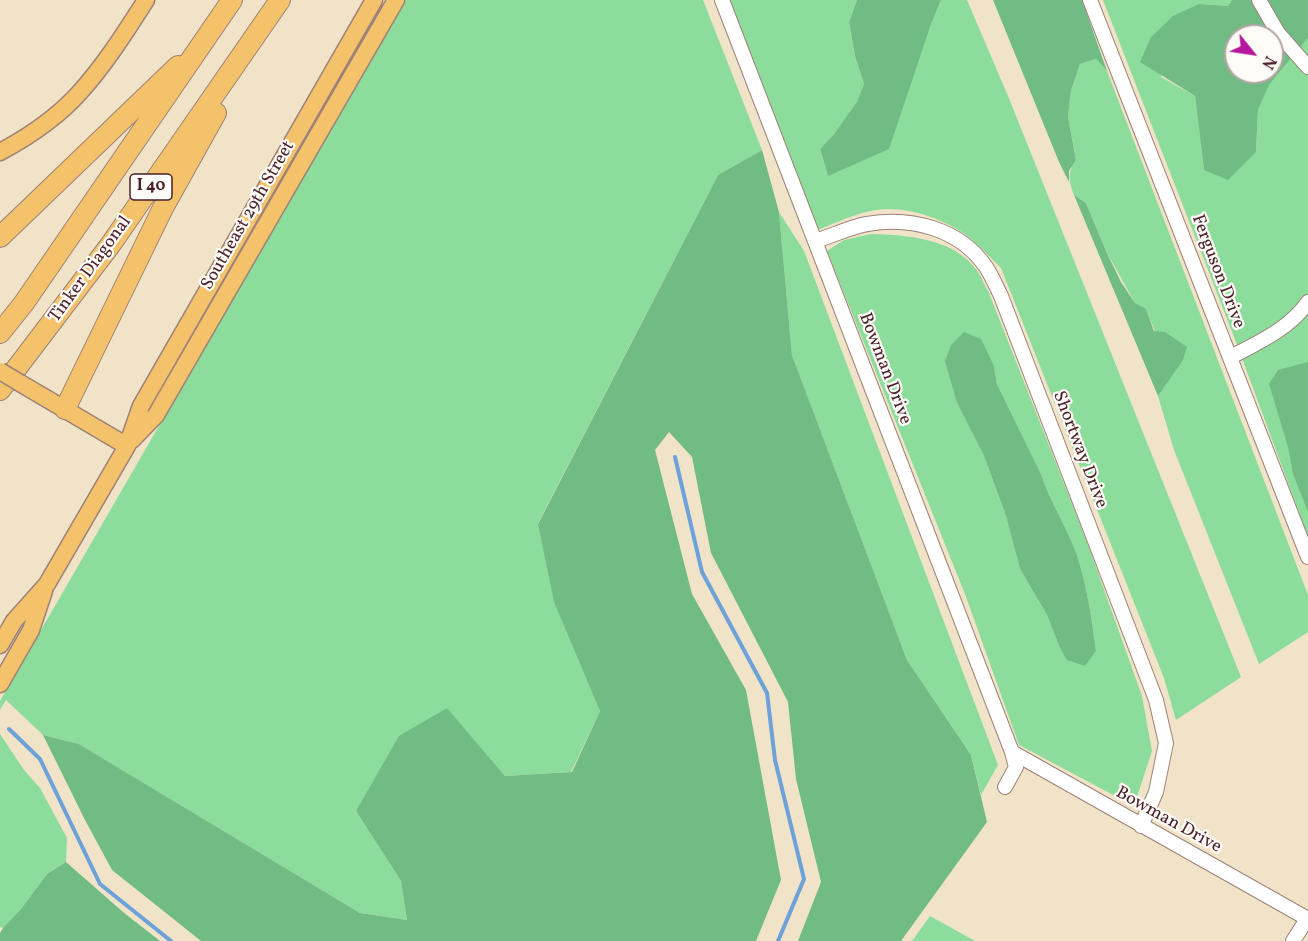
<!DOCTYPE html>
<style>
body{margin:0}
#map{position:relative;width:1308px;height:941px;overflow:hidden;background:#f1e3c7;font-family:Vollkorn,serif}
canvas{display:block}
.north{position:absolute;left:1224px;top:24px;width:60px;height:60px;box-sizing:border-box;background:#fdfcf7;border:2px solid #b5a4a5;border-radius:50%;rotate:120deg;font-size:16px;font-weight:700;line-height:24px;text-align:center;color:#4a1f2b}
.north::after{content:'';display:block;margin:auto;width:21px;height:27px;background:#b5179e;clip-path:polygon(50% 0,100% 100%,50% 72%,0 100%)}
</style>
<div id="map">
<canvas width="1308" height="941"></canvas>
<div class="north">N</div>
</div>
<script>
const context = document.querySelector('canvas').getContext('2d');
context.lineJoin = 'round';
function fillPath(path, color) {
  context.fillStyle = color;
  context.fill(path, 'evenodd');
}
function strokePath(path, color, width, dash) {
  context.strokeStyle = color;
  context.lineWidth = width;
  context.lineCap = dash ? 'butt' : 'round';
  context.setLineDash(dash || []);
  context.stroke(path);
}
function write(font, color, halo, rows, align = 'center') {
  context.font = font + ' Vollkorn,serif';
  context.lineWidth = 4.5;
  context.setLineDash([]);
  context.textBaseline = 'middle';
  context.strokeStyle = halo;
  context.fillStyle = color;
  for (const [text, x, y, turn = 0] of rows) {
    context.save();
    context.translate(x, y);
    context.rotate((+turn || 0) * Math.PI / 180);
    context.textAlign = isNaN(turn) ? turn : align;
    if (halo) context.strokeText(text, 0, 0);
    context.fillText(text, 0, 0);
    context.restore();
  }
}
fillPath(new Path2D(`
 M 405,0 L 703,0 L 762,150 L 718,175 L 538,523 L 600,711 L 571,772 L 505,776 L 447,709 L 356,811 L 401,881 L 407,920 L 360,913 L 79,744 L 43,735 L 6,700 L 0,710 L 0,701 Z
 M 729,0 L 857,0 L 849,22 L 855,56 L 864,84 L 858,102 L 834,134 L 820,149 L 828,176 L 930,27 L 941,0 L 967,0 L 1008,96 L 1241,677 L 1176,720 L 1164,678 L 1001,268 C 990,257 979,245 967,236 C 946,220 914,209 888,209 C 862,209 835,224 812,232 Z
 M 1103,0 L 1232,0 L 1228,6 L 1199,4 L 1161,77 L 1195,96 L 1204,170 L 1256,152 L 1258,110 L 1269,85 L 1308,38 L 1308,537 L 1236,342 Z
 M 1096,59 L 1107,71 L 1308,595 L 1308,632 L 1259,664 L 1174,450 L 1158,396 L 1173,373 L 1146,310 L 1135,303 L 1106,251 L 1086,203 L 1074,195 C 1069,181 1067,173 1076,160 L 1068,117 L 1071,91 L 1080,64 Z
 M 779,212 L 804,251 L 998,765 L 981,795 L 971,755 L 907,660 L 792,355 Z
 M 871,234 C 907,235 955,238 978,272 C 982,279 985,286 989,293 L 1087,542 L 1142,696 L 1152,751 L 1134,806 L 1019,745 L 965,594 L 827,251 L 844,240 ZM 994,366 L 997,384 L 1041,474 C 1050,502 1067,527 1077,555 C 1087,587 1092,619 1096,651 L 1060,648 L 1047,615 L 1020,569 L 1006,516 L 984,456 L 957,403 Z
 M 0,734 L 24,770 L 40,788 L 67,838 L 66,862 L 47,874 L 21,909 L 3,928 L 0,927 Z
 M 930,916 L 975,941 L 912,941 Z`), '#8cdc9c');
fillPath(new Path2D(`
 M 857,0 L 941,0 L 930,27 L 889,149 L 828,176 L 820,149 L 834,134 L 857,102 L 864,84 L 855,56 L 849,22 Z
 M 993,0 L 1082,0 L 1107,71 L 1096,59 L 1080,64 L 1071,91 L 1068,117 L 1076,160 L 1069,171 L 1069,182 L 1059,162 Z
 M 1232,0 L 1308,0 L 1308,38 L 1269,85 L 1258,110 L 1256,152 L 1228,180 L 1204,170 L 1195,96 L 1140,62 L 1151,37 L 1173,16 L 1199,4 L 1228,6 ZM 1236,36 L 1272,36 L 1272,72 L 1236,72 Z
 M 762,150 L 779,212 L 792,355 L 907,660 L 971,755 L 987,822 L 901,941 L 798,941 L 821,882 L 796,779 L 788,702 L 711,553 L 692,457 L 669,432 L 655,450 L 692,594 L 746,690 L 781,880 L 756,941 L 201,941 L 112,870 L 85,820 L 43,735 L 79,744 L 360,913 L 407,920 L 401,881 L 356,811 L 399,736 L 447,708 L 505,776 L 572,772 L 600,711 L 554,602 L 538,524 L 718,175 Z
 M 1074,195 L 1086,203 L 1106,251 L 1121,282 L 1135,303 L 1146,309 L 1154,331 L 1165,332 L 1187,347 L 1183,360 L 1158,396 Z
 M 964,332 L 981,339 L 994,366 L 997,384 L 1041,474 C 1050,502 1067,527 1077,555 C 1087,587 1092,619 1096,651 L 1085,666 L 1067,660 L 1060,648 L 1047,615 L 1020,569 L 1006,516 L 984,456 L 957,403 L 945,361 L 951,345 Z
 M 1308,362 L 1308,512 L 1293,474 L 1288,447 L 1269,384 L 1278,370 Z
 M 66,862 L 123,912 L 160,941 L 0,941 L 0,933 L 3,928 L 21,909 L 47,874 Z`), '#71bc84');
strokePath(new Path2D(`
 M 675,457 L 702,572 L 767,693 L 775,760 L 804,879 L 778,941
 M 9,729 L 40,759 L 100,884 L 171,941`), '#6da1d9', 4);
const minor = new Path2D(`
 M 722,0 L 1012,752 L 1016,767 L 1005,787
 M 1090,0 L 1308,557
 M 1259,0 L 1278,33 L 1308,67
 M 815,241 C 832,236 850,227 867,224 C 911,216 960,229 986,267 C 992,276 996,286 1001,296 L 1156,700 L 1166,743 L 1156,792 L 1141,826
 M 1231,357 C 1259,342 1289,329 1308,302
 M 1012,752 L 1308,919
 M 1293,941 L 1307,919`);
const major = new Path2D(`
 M 0,152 C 30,136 59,116 81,91 C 106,63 126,31 146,0
 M 20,383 L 127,446
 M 132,440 L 156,415 L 396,0
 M 0,645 L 14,621 L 47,584 L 127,446 L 141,406 L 374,0
 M 0,684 L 31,630 L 44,591`);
const highway = new Path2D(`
 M 0,237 L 178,66
 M 0,333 L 24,303 L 232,0
 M 0,390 L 111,244 L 280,0
 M 65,409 L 163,208 L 216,113`);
strokePath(minor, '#9e8179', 16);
strokePath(major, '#9e8179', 19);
strokePath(highway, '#9e8179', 22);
strokePath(minor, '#fff', 14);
strokePath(major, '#f3c26a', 16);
strokePath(highway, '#f3c26a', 20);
const majorBridge = new Path2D(`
 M 0,371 L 20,383`);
strokePath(majorBridge, '#9e8179', 19, []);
strokePath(majorBridge, '#f3c26a', 16);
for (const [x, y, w] of [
 [151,187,42]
]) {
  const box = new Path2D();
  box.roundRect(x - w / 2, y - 13, w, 26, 4.5);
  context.fillStyle = '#fdfcf7';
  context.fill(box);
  strokePath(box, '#4a1f2b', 1.5);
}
write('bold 16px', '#4a1f2b', null, [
 ["I 40",151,187]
]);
write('18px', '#4a1f2b', '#fdfcf7', [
 ["Southeast 29th Street",249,216,-60],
 ["Tinker Diagonal",91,270,-54],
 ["Ferguson Drive",1217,272,69],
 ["Bowman Drive",884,369,69],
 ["Shortway Drive",1079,450,69],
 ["Bowman Drive",1168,821,29]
]);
</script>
